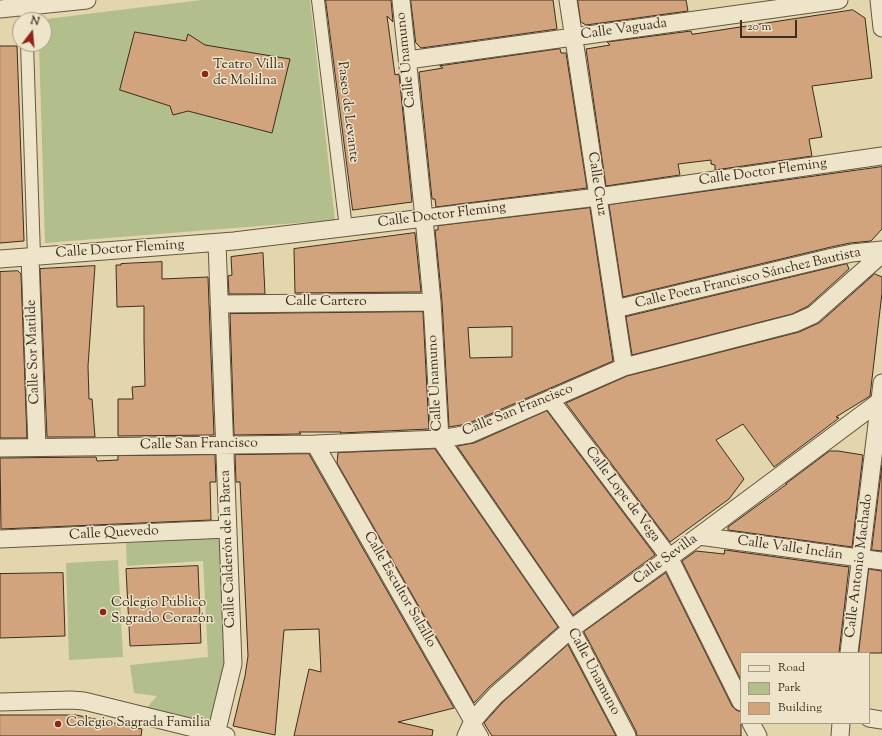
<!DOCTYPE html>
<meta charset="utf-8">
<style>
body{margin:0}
#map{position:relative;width:882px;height:736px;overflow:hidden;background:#e3d6ac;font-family:"Sorts Mill Goudy",serif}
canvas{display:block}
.legend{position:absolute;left:740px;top:652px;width:130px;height:72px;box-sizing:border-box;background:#ede4c9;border:1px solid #a79a85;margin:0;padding:5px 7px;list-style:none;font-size:12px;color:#3d2c1f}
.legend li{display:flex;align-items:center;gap:8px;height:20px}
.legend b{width:20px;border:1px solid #a79a85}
.north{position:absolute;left:12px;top:12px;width:40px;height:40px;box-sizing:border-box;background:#ede4c9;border:1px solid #a79a85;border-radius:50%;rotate:16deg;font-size:11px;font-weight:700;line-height:16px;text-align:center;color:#3d2c1f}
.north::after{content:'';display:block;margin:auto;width:14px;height:18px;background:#8f2418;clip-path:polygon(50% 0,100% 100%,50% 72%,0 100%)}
.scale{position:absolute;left:740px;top:20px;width:57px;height:18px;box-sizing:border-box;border:2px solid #3d2c1f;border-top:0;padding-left:5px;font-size:12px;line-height:14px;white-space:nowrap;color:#3d2c1f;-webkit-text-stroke:3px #ede4c9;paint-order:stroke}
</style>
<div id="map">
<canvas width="882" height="736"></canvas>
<ul class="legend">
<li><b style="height:5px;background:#ede4c9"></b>Road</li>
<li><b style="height:11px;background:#b2be8b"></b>Park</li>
<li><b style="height:11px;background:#d2a47d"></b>Building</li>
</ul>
<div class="north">N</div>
<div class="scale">20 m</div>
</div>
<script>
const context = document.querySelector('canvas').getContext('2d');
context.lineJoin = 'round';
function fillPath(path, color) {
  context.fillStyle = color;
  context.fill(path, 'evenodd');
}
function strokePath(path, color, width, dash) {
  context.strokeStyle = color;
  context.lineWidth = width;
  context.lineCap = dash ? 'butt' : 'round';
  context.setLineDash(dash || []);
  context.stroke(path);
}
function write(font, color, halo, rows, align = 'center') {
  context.font = font + ' "Sorts Mill Goudy",serif';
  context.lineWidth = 3;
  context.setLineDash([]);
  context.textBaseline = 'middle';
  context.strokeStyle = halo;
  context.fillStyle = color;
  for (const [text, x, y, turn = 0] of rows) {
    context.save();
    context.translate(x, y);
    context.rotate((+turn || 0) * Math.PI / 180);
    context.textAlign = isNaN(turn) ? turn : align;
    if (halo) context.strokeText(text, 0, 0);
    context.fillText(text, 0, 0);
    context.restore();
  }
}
fillPath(new Path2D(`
 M 201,0 L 310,0 L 335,220 L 45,243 L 39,44 L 44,44 L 44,20 L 38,20 Z
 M 223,538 L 226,663 L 210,725 L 144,711 L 157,696 L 134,693 L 130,665 L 208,657 L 203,561 L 127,566 L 126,543 Z
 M 118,560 L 123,657 L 69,660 L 66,563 Z`), '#b2be8b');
const building = new Path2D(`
 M 326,0 L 391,0 L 393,22 L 387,16 L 395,75 L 399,74 L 412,202 L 353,210 Z
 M 411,0 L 553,0 L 557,29 L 421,48 L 416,43 Z
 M 578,0 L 686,0 L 688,11 L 586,25 L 581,22 Z
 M 853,10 L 865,18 L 872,78 L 812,86 L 822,137 L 809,139 L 812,156 L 715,170 L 715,165 L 711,164 L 711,160 L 678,164 L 680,175 L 606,186 L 586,49 L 610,45 L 607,42 L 691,31 L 692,34 Z
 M 135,32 L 186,41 L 188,34 L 205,45 L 290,59 L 272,133 L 188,111 L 173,115 L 170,106 L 120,90 Z
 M 0,46 L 17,46 L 24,241 L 0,243 Z
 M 560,49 L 561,53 L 566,53 L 587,188 L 436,207 L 435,199 L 432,199 L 419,72 L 443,68 L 440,66 Z
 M 882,167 L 882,229 L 871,241 L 850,243 L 831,247 L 623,297 L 609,205 Z
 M 590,208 L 613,361 L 467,424 L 449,427 L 442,301 L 435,230 L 438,230 L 438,226 ZM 512,327 L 512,357 L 470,358 L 468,328 Z
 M 415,233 L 421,292 L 295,293 L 294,249 Z
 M 263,253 L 265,294 L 229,294 L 228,276 L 232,275 L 231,257 Z
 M 162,262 L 162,279 L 208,277 L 214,435 L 118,436 L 118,399 L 133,399 L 132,387 L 145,386 L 144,339 L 144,306 L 117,307 L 116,265 L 121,265 L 121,264 Z
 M 847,264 L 849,269 L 808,306 L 792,314 L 632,355 L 626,317 Z
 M 95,266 L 88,366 L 89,399 L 92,399 L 95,437 L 47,437 L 40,269 Z
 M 18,271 L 21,274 L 27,438 L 0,438 L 0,272 Z
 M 875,274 L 882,277 L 882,293 L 870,396 L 836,417 L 839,418 L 774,467 L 743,424 L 716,440 L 744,479 L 729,499 L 670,542 L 566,403 L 627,376 L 799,332 L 819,323 Z
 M 423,312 L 429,429 L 340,433 L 341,432 L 299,432 L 301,434 L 234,435 L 230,314 Z
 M 547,411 L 655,555 L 573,615 L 457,446 L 474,443 Z
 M 435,449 L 558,627 L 489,687 L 474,703 L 337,463 L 338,453 Z
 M 830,451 L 838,451 L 863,455 L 852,547 L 728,530 L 728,527 L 787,484 L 786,484 Z
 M 309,454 L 454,708 L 398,722 L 433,730 L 432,736 L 294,736 L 309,669 L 321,672 L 319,629 L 284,630 L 275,735 L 233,726 L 245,676 L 248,656 L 240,482 L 236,482 L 235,455 Z
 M 215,455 L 216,482 L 210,482 L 211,520 L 1,529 L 0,458 L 96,457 L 97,461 L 118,460 L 118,456 Z
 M 882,465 L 882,551 L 872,550 Z
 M 725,550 L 849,567 L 839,653 L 741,653 L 741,680 L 682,561 L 696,551 L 724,554 Z
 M 198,566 L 201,643 L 130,646 L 126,569 Z
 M 869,569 L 882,571 L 882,653 L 859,653 Z
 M 63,573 L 65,636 L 0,638 L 0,574 Z
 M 666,573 L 732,706 L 736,710 L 741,712 L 741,736 L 637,736 L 636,731 L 584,632 Z
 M 568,645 L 616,736 L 492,736 L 484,723 L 503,702 Z
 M 0,715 L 76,715 L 142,729 L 141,736 L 0,736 Z`);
fillPath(building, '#d2a47d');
strokePath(building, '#3d2c1f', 1);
const pedestrian = new Path2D(`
 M 318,0 L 346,228
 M 26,7 L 26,20
 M 27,44 L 34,256
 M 473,721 L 482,736`);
const minor = new Path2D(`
 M 401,0 L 424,218 L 432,302 L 440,439 L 571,629 L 627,736
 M 568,0 L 624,367
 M 879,0 L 882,28
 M 0,9 L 87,0
 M 408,60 L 839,0
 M 30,257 L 37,447
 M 0,259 L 234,241 L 598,197 L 882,156
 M 219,304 L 432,302
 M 615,309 L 833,257 L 852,253 L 882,250
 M 550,399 L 669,557 L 741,702
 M 315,444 L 473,721
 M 0,448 L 315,444 L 440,439 L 470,434 L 624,367 L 795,323 L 813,315 L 882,254
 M 699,536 L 882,561
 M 0,539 L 228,529
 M 849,653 L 882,383
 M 0,702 L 71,700 L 84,701 L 226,736
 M 869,718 L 882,720
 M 751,723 L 758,736
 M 216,734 L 233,664 L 217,243
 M 466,736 L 473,721 L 484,708 L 496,695 L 571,629 L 699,536 L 880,401 L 882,401
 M 840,736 L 841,723`);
strokePath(pedestrian, '#665642', 14);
strokePath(minor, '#665642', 19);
strokePath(pedestrian, '#ede4c9', 12);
strokePath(minor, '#ede4c9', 17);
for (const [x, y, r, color] of [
 [205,74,4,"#8f2418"],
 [103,612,4,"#8f2418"],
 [58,724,4,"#8f2418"]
]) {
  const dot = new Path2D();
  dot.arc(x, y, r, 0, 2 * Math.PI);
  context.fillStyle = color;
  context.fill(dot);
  strokePath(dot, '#ede4c9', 1.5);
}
write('14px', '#3d2c1f', '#ede4c9', [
 ["Calle Vaguada",624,30,-8],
 ["Calle Unamuno",407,60,-96],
 ["Paseo de Levante",347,112,83],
 ["Calle Doctor Fleming",763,173,-8],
 ["Calle Cruz",596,184,81],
 ["Calle Doctor Fleming",442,216,-7],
 ["Calle Doctor Fleming",120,250,-4],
 ["Calle Poeta Francisco Sánchez Bautista",748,279,-13],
 ["Calle Cartero",326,303],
 ["Calle Sor Matilde",34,352,-92],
 ["Calle Unamuno",436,383,-93],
 ["Calle San Francisco",518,411,-22],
 ["Calle San Francisco",199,445,-1],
 ["Calle Lope de Vega",622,495,53],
 ["Calle Quevedo",114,534,-3],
 ["Calle Calderón de la Barca",229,549,-92],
 ["Calle Valle Inclán",790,549,8],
 ["Calle Sevilla",666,560,-36],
 ["Calle Antonio Machado",860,566,-83],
 ["Calle Escultor Salzillo",399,590,60],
 ["Calle Unamuno",593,672,62]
]);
write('14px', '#3d2c1f', '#ede4c9', [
 ["Teatro Villa",213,66],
 ["de Molilna",213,82],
 ["Colegio Público",111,604],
 ["Sagrado Corazón",111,620],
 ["Colegio Sagrada Familia",66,724]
], 'left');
</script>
